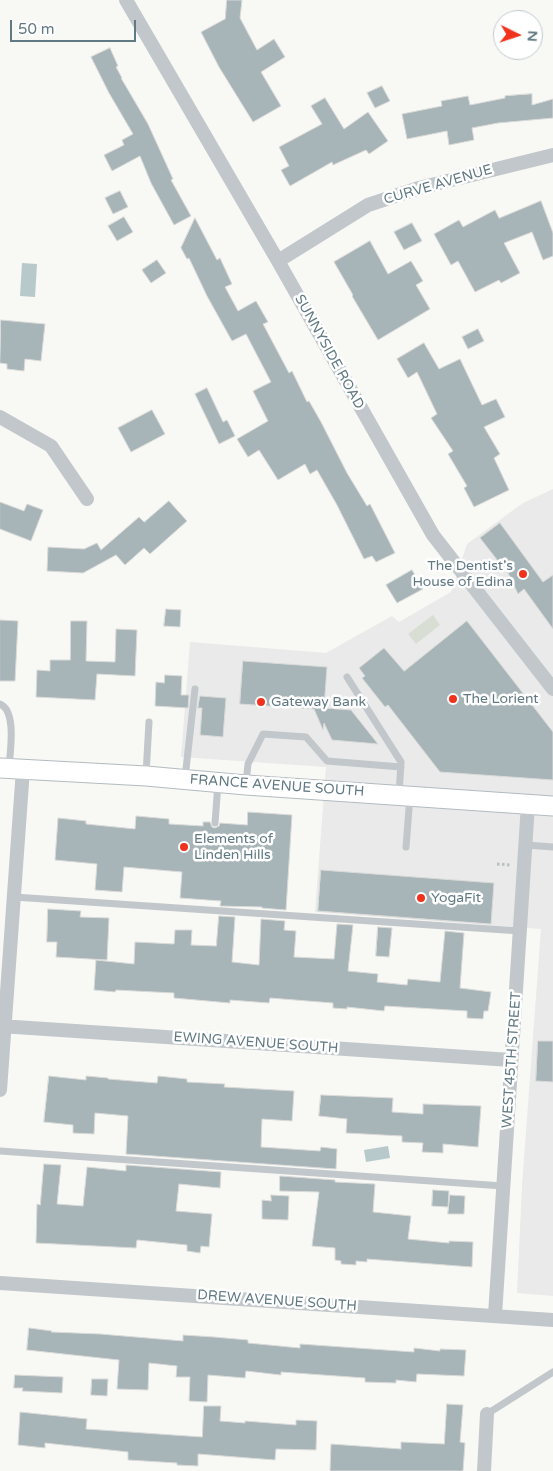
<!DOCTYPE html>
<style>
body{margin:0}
#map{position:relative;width:553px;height:1471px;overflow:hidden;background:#f8f8f5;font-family:"Varela Round",sans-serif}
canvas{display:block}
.north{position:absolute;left:493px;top:10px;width:50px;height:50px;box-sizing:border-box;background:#fff;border:1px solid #c0c9cd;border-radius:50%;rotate:94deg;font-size:14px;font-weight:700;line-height:20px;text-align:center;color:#617983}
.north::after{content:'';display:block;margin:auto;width:18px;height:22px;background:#f1321d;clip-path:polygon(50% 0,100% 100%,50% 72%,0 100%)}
.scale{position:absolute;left:10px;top:20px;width:126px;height:22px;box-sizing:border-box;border:2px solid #617983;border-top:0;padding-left:6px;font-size:15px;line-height:18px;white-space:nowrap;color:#617983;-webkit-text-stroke:4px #fff;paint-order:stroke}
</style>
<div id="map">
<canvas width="553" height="1471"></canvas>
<div class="north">N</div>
<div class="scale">50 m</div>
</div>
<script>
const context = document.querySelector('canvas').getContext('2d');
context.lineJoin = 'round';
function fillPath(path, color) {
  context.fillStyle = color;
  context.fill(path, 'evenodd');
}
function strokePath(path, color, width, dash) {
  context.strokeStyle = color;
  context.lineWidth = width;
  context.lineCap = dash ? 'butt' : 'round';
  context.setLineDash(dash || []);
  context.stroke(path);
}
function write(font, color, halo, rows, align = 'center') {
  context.font = font + ' "Varela Round",sans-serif';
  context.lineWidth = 5;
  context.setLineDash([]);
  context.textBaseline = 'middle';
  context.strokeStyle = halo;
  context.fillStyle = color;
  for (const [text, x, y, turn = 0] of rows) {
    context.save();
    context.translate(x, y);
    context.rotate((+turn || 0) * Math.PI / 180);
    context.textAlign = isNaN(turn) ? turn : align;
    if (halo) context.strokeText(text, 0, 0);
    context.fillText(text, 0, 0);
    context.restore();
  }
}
fillPath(new Path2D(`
 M 553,489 L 553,1296 L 517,1293 L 522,1186 L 541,929 L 315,912 L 326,767 L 181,757 L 190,642 L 326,653 L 392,616 L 399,622 L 451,592 L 467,544 L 523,503 Z`), '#e9eae9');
fillPath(new Path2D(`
 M 433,615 L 440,625 L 416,644 L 408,634 Z`), '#d9ded4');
fillPath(new Path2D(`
 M 22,263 L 37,264 L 35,297 L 20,296 Z
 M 388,1146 L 390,1158 L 366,1162 L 364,1150 Z`), '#b7c9cb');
const building = new Path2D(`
 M 227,0 L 242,0 L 240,18 L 257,50 L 274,39 L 285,57 L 261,72 L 281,106 L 253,122 L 219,67 L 201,32 L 225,19 Z
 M 110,48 L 118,66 L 116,67 L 122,78 L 121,78 L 148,124 L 173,179 L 171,180 L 191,216 L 174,225 L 151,183 L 140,156 L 112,171 L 104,155 L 124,145 L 122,140 L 133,134 L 109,93 L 91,57 Z
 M 382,86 L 390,101 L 375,108 L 367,93 Z
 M 532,94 L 532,105 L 553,99 L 553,118 L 498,123 L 472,128 L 474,140 L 449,145 L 447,131 L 407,139 L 402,114 L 442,106 L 441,101 L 468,96 L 470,105 L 505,98 L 505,96 Z
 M 325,98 L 344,129 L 368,112 L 388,141 L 369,154 L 366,150 L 333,165 L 332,162 L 290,186 L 281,170 L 289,166 L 279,147 L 322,124 L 311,106 Z
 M 120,191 L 128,207 L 113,214 L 105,198 Z
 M 541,201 L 553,233 L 553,256 L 543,260 L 532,232 L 504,243 L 520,273 L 501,283 L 499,280 L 475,292 L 458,261 L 451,265 L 434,234 L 459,220 L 463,227 L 495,210 L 499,218 Z
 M 124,217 L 133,232 L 117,241 L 108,226 Z
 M 195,218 L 217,260 L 220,258 L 232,284 L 225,287 L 238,311 L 256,301 L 268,322 L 263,324 L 289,373 L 292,371 L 307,402 L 309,401 L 321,422 L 347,473 L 367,506 L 370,504 L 395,553 L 376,562 L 372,556 L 364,559 L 337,505 L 317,470 L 310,474 L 305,464 L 278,480 L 259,450 L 248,457 L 237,439 L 268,421 L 253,391 L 271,382 L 246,334 L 232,341 L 207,296 L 189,258 L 187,259 L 181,248 Z
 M 412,223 L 422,241 L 404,250 L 394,232 Z
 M 370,241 L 388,274 L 411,261 L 423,281 L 416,285 L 430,309 L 378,340 L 352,296 L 353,295 L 334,262 Z
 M 157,260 L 166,273 L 151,283 L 142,270 Z
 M 1,320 L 45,324 L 41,361 L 25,359 L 24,371 L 7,369 L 7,364 L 0,363 Z
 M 478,329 L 484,341 L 468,349 L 462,337 Z
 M 424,343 L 439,369 L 460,359 L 482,405 L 496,399 L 505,417 L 484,427 L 500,454 L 494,458 L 509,490 L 474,507 L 464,488 L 467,486 L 448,454 L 453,451 L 431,418 L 437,414 L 417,372 L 408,378 L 397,359 Z
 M 207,388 L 223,422 L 227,420 L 235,436 L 219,444 L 195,394 Z
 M 152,410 L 165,434 L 131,452 L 118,428 Z
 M 169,501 L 187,521 L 150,554 L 144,548 L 125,565 L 116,555 L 83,573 L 47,571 L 48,547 L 84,549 L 97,543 L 101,550 L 139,517 L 144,522 Z
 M 0,502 L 24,511 L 27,504 L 43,510 L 31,541 L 0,529 Z
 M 500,523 L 543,582 L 553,575 L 553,629 L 524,589 L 518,594 L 501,558 L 498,561 L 480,538 Z
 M 412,570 L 423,589 L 397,603 L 386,585 Z
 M 166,609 L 181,610 L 180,627 L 164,626 Z
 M 0,620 L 18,621 L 15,681 L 0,681 Z
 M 71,621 L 87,621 L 86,661 L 115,662 L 116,629 L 137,630 L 135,676 L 97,674 L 95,700 L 36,697 L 37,670 L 50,671 L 50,660 L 70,660 Z
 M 467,621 L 553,732 L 553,780 L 440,772 L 388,705 L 385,707 L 362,678 L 365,676 L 359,668 L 384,648 L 404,671 Z
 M 243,661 L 327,667 L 324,708 L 351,710 L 378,744 L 332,740 L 324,723 L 323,730 L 314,709 L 240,704 Z
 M 165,675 L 182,676 L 181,695 L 189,695 L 188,708 L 155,706 L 156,682 L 164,683 Z
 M 200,696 L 226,698 L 223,737 L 200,735 L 202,708 L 198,708 Z
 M 248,812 L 292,815 L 286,910 L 262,908 L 262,907 L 220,906 L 221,901 L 180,898 L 182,872 L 124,867 L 122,892 L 95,890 L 97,864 L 55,860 L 58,818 L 86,821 L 86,824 L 135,829 L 136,816 L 169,819 L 169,824 L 203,826 L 203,822 L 210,822 L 212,827 L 215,828 L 219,826 L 220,823 L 247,825 Z
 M 321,870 L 494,883 L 491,924 L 318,911 Z
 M 48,909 L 81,911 L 80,917 L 109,918 L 107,960 L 56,957 L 57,942 L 47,942 Z
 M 219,916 L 235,917 L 232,962 L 259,965 L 261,919 L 285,921 L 284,930 L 296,931 L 294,957 L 334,959 L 337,924 L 353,925 L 348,971 L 378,974 L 377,982 L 407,985 L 408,979 L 440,982 L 445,931 L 464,933 L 460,988 L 491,992 L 488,1011 L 484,1011 L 483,1019 L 467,1018 L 467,1011 L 385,1006 L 384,1011 L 347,1007 L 347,1009 L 333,1008 L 333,1003 L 270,998 L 269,1003 L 230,1000 L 230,1003 L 174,998 L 174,993 L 116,990 L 115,992 L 94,990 L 96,960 L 134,964 L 135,942 L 174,944 L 175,930 L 192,930 L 191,945 L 216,946 Z
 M 378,927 L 392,928 L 389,957 L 376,956 Z
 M 538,1041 L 553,1041 L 553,1082 L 536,1081 Z
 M 49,1076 L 86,1080 L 86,1076 L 108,1078 L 108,1079 L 157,1083 L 158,1076 L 187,1079 L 187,1082 L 225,1084 L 224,1087 L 294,1091 L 292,1121 L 262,1119 L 261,1147 L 320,1151 L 321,1147 L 337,1149 L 336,1169 L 126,1154 L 128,1116 L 95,1113 L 94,1134 L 73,1133 L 73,1125 L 44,1122 Z
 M 321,1095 L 393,1098 L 392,1112 L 423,1114 L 423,1104 L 481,1106 L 478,1147 L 443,1144 L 443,1153 L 422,1152 L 423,1143 L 402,1142 L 402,1136 L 346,1133 L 347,1119 L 319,1116 Z
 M 44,1164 L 61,1165 L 57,1204 L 83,1206 L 87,1167 L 126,1171 L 126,1165 L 221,1172 L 220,1188 L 179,1184 L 176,1211 L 212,1214 L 209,1247 L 201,1246 L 200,1253 L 187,1251 L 187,1245 L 137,1240 L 136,1248 L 36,1243 L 37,1204 L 40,1205 Z
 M 280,1176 L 335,1180 L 335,1182 L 375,1184 L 373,1212 L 411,1216 L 408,1239 L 449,1243 L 449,1241 L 473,1242 L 472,1267 L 367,1259 L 367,1262 L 356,1261 L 356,1265 L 341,1264 L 341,1261 L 335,1260 L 335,1248 L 312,1246 L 319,1192 L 280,1191 Z
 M 433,1190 L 449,1191 L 448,1207 L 432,1206 Z
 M 271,1195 L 289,1196 L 288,1220 L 262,1219 L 262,1200 L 271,1201 Z
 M 450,1195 L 465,1196 L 464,1214 L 448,1214 Z
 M 29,1328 L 52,1331 L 51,1332 L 100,1334 L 183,1341 L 183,1335 L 214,1337 L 248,1340 L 248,1343 L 300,1348 L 300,1344 L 414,1352 L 414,1348 L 440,1351 L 440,1349 L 466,1350 L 464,1376 L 417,1374 L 416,1382 L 396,1380 L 396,1383 L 365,1382 L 365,1378 L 281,1372 L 281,1375 L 246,1371 L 245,1378 L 208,1375 L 207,1402 L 189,1401 L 190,1377 L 176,1377 L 177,1366 L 149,1363 L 148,1390 L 117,1389 L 119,1360 L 27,1350 Z
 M 15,1375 L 63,1377 L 62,1393 L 22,1391 L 23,1388 L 14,1388 Z
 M 92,1379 L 108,1379 L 107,1396 L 91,1395 Z
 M 447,1404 L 463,1405 L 460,1442 L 465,1443 L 463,1471 L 330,1471 L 331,1444 L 401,1449 L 401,1442 L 444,1444 Z
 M 204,1406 L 221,1406 L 220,1421 L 245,1423 L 245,1421 L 296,1425 L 296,1420 L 317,1421 L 316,1450 L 276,1449 L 275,1460 L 198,1454 L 198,1466 L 177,1465 L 177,1463 L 128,1460 L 128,1452 L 45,1443 L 45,1448 L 18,1445 L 20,1412 L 87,1419 L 86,1429 L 202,1437 Z`);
fillPath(building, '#a7b4b8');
strokePath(building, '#dadad8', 1);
const secondary = new Path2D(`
 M 0,768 L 146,776 L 246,785 L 553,806`);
strokePath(secondary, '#b3bbbf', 21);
strokePath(new Path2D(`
 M 497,864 L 511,865`), '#bbc0c2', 3, [2.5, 2.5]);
strokePath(new Path2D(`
 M 347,677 L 401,762 L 399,795
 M 0,704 C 17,711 10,752 9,768
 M 146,774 L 149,722
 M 185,778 L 195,689
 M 246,783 L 248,764 L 263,734 L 306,737 L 327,761 L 401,767
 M 215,823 L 218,783
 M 526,845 L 553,847
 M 406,847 L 410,796
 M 14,897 L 520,931
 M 0,1151 L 503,1186
 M 487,1414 L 553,1372`), '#c1c7ca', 7);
strokePath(new Path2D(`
 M 126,0 L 278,261 L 433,535 L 553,689
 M 278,261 L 368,205 L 419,188 L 553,155
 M 0,417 L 51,446 L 87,499
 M 0,1026 L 511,1060
 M 0,1090 L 23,769
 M 0,1283 L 553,1320
 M 495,1315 L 528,804
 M 484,1471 L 487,1414`), '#c1c7ca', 14);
strokePath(secondary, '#fff', 19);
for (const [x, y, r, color] of [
 [523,574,5,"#f1321d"],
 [453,699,5,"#f1321d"],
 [261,702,5,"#f1321d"],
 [184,847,5,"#f1321d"],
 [421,898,5,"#f1321d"]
]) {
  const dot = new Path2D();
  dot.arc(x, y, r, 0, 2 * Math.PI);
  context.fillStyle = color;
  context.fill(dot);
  strokePath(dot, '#fff', 2);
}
write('14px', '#617983', '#fff', [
 ["CURVE AVENUE",438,185,-16],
 ["SUNNYSIDE ROAD",329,352,61],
 ["FRANCE AVENUE SOUTH",277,786,4],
 ["EWING AVENUE SOUTH",256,1043,4],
 ["WEST 45TH STREET",512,1060,-86],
 ["DREW AVENUE SOUTH",277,1301,4]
]);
write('14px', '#617983', '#fff', [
 ["The Dentist's",513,566,"right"],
 ["House of Edina",513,582,"right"],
 ["The Lorient",463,699],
 ["Gateway Bank",271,702],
 ["Elements of",194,839],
 ["Linden Hills",194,855],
 ["YogaFit",431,898]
], 'left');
</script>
